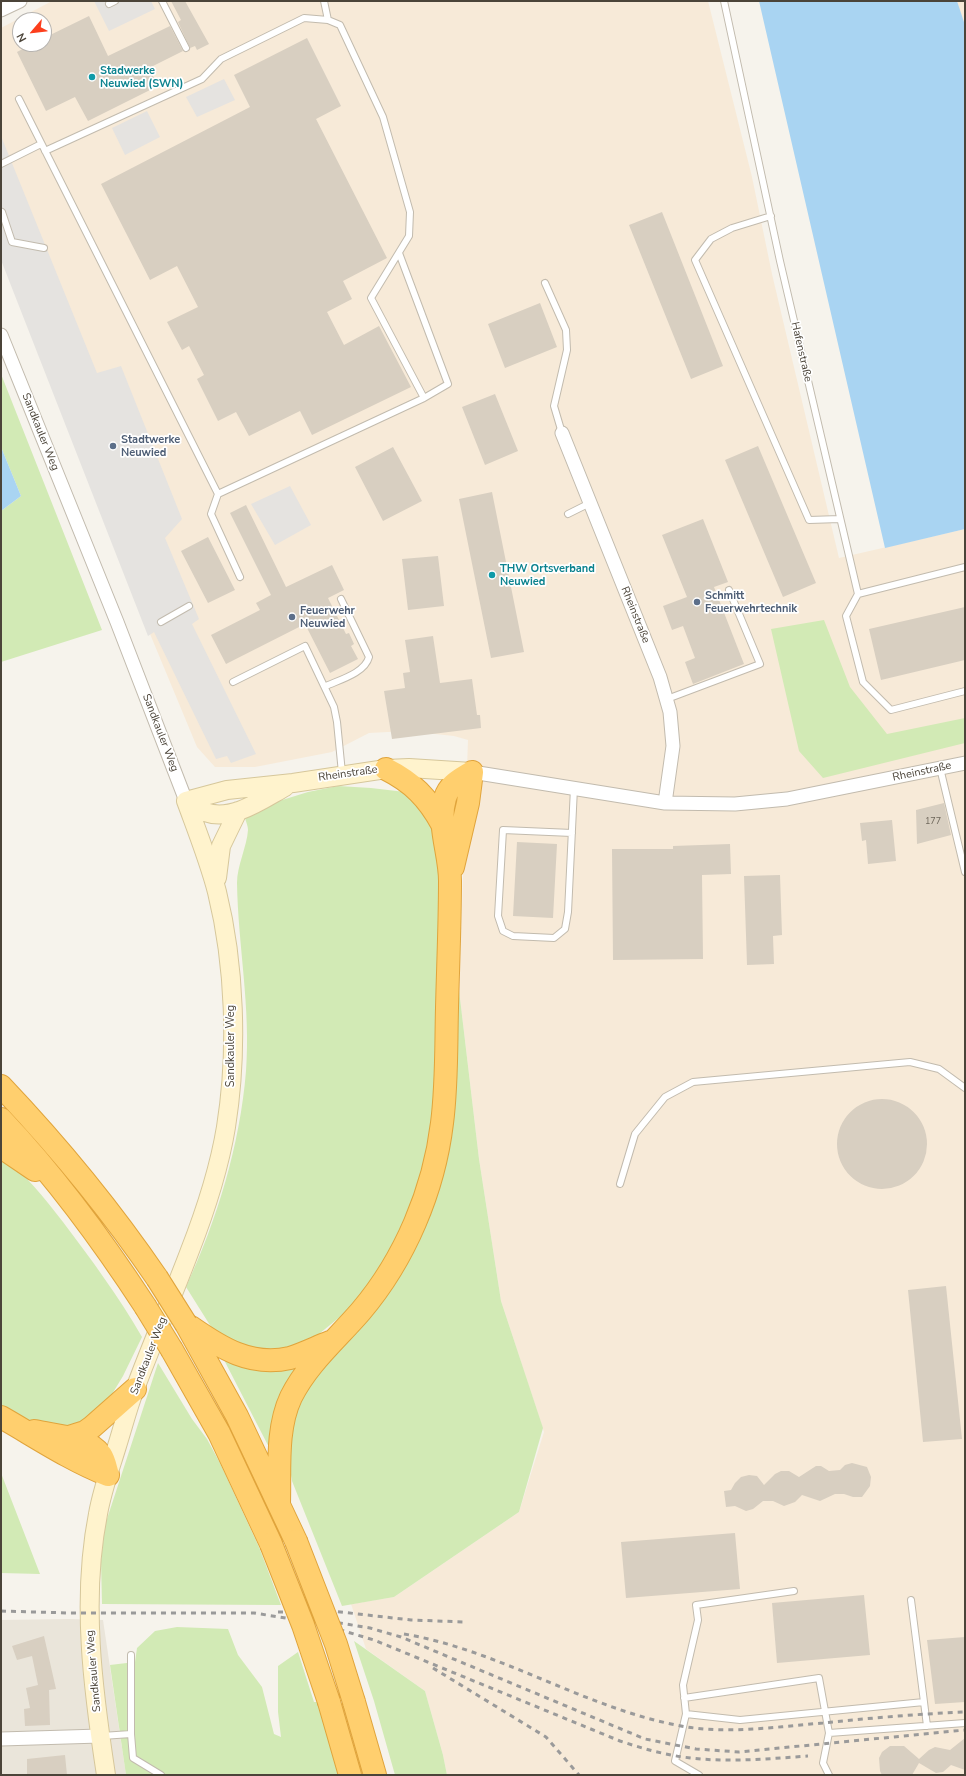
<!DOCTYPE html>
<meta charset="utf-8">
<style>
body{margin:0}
#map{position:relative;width:966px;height:1776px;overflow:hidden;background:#f6f3ec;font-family:"Nunito Sans",sans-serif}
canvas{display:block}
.frame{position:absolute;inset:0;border:2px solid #4b4439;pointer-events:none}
.north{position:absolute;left:12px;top:12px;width:40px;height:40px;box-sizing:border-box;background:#fff;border:1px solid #b7b4b0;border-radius:50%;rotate:242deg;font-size:11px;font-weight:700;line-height:16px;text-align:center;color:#4b4439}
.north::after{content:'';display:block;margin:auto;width:14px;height:18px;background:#fc3f1d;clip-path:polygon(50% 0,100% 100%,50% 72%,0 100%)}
</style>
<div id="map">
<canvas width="966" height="1776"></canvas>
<div class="frame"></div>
<div class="north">N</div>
</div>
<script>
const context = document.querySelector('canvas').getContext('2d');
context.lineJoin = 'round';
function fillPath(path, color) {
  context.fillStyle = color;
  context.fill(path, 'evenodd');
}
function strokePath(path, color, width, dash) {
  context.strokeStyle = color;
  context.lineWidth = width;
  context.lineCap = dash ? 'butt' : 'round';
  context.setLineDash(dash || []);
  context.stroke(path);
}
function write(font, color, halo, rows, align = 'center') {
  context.font = font + ' "Nunito Sans",sans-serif';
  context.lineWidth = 3.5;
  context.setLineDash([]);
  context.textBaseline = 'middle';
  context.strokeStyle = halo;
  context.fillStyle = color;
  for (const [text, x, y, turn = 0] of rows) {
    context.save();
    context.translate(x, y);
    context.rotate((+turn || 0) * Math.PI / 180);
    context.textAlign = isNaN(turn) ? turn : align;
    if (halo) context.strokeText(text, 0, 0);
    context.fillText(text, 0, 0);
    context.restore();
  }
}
fillPath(new Path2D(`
 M 69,1619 L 103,1620 L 126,1775 L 1,1775 L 1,1620 Z`), '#eae5da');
fillPath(new Path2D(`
 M 52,1 L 708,1 L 752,177 L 772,274 L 839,558 L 965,529 L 965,1775 L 447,1775 L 443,1755 L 425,1691 L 366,1649 L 351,1604 L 394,1597 L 519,1512 L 544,1432 L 501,1301 L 479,1159 L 459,990 L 468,740 L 454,736 L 407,731 L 369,733 L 332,752 L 255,767 L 215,767 L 197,747 L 133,593 L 1,257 L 1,28 ZM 20,20 L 44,20 L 44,44 L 20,44 Z
 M 957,1 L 965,1 L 965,25 L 959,9 Z`), '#f7ead8');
fillPath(new Path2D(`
 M 1,374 L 102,630 L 1,662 L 1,511 L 21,496 L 1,447 Z
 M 824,620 L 850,687 L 887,734 L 965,718 L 965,743 L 823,778 L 799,751 L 771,629 Z
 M 338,786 L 371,788 L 405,792 L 431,812 L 442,876 L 436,1075 L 431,1130 L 421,1175 L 410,1209 L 396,1238 L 382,1265 L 361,1295 L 346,1312 L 314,1338 L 279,1352 L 244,1348 L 213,1330 L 186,1287 C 217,1220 240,1145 246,1071 C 251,1008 238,946 237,883 C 237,866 247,846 248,830 C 248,826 246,822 245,818 L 266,805 L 308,792 Z
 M 459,990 L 479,1159 L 501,1301 L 543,1428 L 519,1512 L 394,1597 L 342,1606 L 292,1481 L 288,1457 L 288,1432 L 306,1385 L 405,1262 L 453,1066 Z
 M 1,1156 C 26,1174 44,1198 63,1222 C 91,1259 119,1297 142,1337 L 123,1376 L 103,1409 L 72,1429 L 40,1426 L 1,1406 Z
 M 222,1356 L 306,1357 L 274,1457 Z
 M 158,1363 L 192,1419 L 207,1439 L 221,1465 L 259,1547 L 281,1605 L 102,1604 L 101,1561 L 105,1525 Z
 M 1,1473 L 40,1574 L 1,1573 Z
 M 177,1627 L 228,1629 L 238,1655 L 262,1687 L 274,1734 L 281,1737 L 278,1712 L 278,1666 L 298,1652 L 314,1702 L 320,1702 L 339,1775 L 126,1775 L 110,1665 L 135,1662 L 137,1648 L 155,1631 Z
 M 354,1641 L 425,1691 L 443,1755 L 447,1775 L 395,1775 L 374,1701 Z`), '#d2eab5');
fillPath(new Path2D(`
 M 94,1 L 151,1 L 155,9 L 109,31 Z
 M 224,79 L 235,100 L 197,117 L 186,97 Z
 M 147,111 L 160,137 L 125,155 L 112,128 Z
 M 1,136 L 97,373 L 121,366 L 182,519 L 165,538 L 199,619 L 192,624 L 256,754 L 231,763 L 227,756 L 216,759 L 154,632 L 148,636 L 1,260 Z
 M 290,486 L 311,525 L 275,545 L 251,504 Z`), '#e5e3e0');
fillPath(new Path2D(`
 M 759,1 L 957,1 L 965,25 L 965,529 L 885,548 Z
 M 1,447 L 21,496 L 1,511 Z`), '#a9d4f2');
fillPath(new Path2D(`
 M 171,1 L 185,1 L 209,44 L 197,50 L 195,46 L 190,48 L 178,22 L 181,20 Z
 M 89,16 L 108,56 L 170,26 L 183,51 L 149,68 L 158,86 L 88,121 L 75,97 L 46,111 L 17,52 L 32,44 L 44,44 L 44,38 Z
 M 307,38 L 341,106 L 316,119 L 387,258 L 343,281 L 352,299 L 327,312 L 344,345 L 379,326 L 411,387 L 312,435 L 300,411 L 249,436 L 236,412 L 218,421 L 197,379 L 204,375 L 189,346 L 182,350 L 167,322 L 198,307 L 177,266 L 150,280 L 101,184 L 250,107 L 234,75 Z
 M 662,212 L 723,366 L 691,379 L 629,225 Z
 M 540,303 L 557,347 L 505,368 L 488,324 Z
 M 495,394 L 518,451 L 485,465 L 462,407 Z
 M 758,446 L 816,583 L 783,597 L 725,460 Z
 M 393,447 L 422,501 L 383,521 L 355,467 Z
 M 492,492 L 524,652 L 491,658 L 459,499 Z
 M 246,505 L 286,587 L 332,565 L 344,590 L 328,598 L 346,634 L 349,633 L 354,644 L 351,646 L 358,659 L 330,673 L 305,624 L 226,664 L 211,635 L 260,610 L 256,603 L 271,595 L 230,513 Z
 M 703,519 L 728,582 L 714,587 L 744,664 L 693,684 L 685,662 L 695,658 L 683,626 L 672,630 L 663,606 L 687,597 L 662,535 Z
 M 208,537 L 235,590 L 208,603 L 181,551 Z
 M 438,556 L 444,606 L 408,610 L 402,559 Z
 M 965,607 L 965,660 L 881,680 L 869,629 Z
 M 433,636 L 440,683 L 472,679 L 477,715 L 480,715 L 481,728 L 392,739 L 384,691 L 405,688 L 403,673 L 410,672 L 405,640 Z
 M 944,803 L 951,835 L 917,844 L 916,810 Z
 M 892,820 L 896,861 L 868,864 L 866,840 L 862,841 L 860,823 Z
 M 517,842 L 557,844 L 553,918 L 513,916 Z
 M 730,844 L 731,874 L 702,875 L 703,959 L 613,960 L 612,849 L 673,849 L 673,846 Z
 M 780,875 L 782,935 L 773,936 L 774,964 L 747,965 L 744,876 Z
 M837 1144a45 45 0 1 1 90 0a45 45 0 1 1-90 0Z
 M 946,1286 L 962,1439 L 923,1442 L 908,1290 Z
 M 852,1463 L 867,1467 L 871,1477 L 870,1486 L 862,1497 L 853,1497 L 844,1494 L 835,1494 L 820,1501 L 802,1495 L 795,1502 L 784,1506 L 773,1501 L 763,1501 L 753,1509 L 746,1511 L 735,1506 L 726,1507 L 724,1491 L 731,1490 L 735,1483 L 741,1477 L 749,1475 L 757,1476 L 764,1485 L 775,1474 L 781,1471 L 789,1471 L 799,1477 L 816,1466 L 821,1466 L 829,1471 L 840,1470 L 845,1465 Z
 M 735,1533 L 740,1589 L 626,1598 L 621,1542 Z
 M 864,1595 L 870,1655 L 777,1663 L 772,1603 Z
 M 44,1636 L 56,1689 L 49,1690 L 50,1725 L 25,1726 L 24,1709 L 30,1708 L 26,1688 L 38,1685 L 32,1656 L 17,1660 L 12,1646 Z
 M 965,1637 L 965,1702 L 935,1704 L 927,1640 Z
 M 965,1738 L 965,1770 L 951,1765 L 943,1772 L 936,1773 L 919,1763 L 912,1775 L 882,1775 L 880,1771 L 879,1758 L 882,1752 L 890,1746 L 904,1746 L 919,1759 L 929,1750 L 935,1747 L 950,1750 Z
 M 65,1755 L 67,1775 L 27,1775 L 27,1759 Z`), '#d8cfc1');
const lane = new Path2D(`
 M 162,1 L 186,48
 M 324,1 L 328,20
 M 724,1 L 780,261 L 858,594 L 965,567
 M 109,4 L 115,1
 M 19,99 L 218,494
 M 45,151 L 202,79 L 221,59 L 304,18 L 328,20 L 340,25 L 383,117 L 410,212 L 409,236 L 371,298 L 424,398 L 448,384 L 399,253
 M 1,164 L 41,144
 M 1,213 L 2,212 L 12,242 L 44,248
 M 771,216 L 732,228 L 711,239 L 695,260 L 809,520 L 840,519
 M 545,283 L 566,330 L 567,350 L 554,406 L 562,433
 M 568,514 L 590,503
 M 240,577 L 211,514 L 218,494 L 424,398
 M 858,594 L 846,616 L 863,682 L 891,710 L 965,691
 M 161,622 L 189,606
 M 233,682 L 305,646 L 334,707 L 337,722 L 342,773
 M 326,686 C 339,680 365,673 369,657 L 341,599
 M 667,699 L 760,664 L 729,590
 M 940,768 L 965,872
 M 572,833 L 503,830 L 498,916 L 503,931 L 513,936 L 554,938 L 565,929 L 568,912 L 574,788
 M 620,1184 L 635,1134 L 665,1097 L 693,1082 L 910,1062 L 939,1069 L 965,1088
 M 131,1655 L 131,1734 L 133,1758 L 161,1775
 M 684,1698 L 819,1678 L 829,1733 L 823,1763 L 829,1775
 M 924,1702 L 927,1726
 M 686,1714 L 740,1720 L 924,1702 L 911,1600
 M 829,1733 L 965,1723
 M 102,1736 L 131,1734
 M 699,1775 L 675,1761 L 686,1714 L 683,1685 L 698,1620 L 696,1605 L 794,1591`);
const street = new Path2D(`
 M 1,10 L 20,1
 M 1,335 L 117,622 L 186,801
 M 562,433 L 660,677 L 670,712 L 673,746 L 665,803
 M 472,772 L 665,803 L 735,804 L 787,799 L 965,763
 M 1,1739 L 100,1736`);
const secondary = new Path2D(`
 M 186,801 L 227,790 L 293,783 L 386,769 L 409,768 L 472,772
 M 186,801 C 192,804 199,810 205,812 C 232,822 263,799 285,787
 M 217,878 L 221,846 L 238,811
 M 106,1775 C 93,1690 81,1600 98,1514 C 102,1491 110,1469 117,1446 C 123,1427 128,1407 135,1389 C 152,1343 172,1298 189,1253 C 205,1212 219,1170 226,1127 C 238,1052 235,965 217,892 C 209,861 197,831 186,801`);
const highway = new Path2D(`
 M 386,769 C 412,782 428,798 442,824
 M 453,867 L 468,803 L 472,772
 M 1,1086 C 58,1146 110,1209 157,1278
 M 1,1119 C 55,1176 102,1240 145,1306
 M 1,1147 L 35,1170
 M 186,1324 L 237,1416 L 296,1541
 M 191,1327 C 221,1348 251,1367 290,1358 C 303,1354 317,1347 330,1342
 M 172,1350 L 219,1433 L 271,1544
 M 1,1417 C 36,1437 70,1460 108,1475
 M 34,1431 C 54,1436 88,1436 101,1455 C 105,1461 106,1469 108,1475
 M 66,1438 L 85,1432 L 92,1427 L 135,1389
 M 279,1503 C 280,1468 276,1429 291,1397 C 308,1363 337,1339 361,1311 C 405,1259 434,1190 442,1123 C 447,1085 446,1046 447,1008 C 448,966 450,923 450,881 C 450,853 437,826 445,798 C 449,784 461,779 472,772
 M 329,1702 L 350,1775
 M 354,1702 L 375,1775`);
strokePath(lane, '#c2bbae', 8);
strokePath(street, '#c2bbae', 15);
strokePath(secondary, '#d6c79b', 20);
strokePath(highway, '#e0a43c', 24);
strokePath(lane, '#fff', 6);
strokePath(street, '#fff', 13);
strokePath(secondary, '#fff3cd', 18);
strokePath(highway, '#ffcf6e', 22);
strokePath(new Path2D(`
 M 1,1611 L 69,1613 L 254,1613 L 317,1623 L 374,1640 L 620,1741 C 641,1748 662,1754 683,1757 C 724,1763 766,1759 808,1756
 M 278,1612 L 332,1611 L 411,1620 L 465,1622
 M 328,1621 L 370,1628 L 401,1637 L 645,1739 L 696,1749 L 739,1752 L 965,1730
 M 404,1634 C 499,1650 581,1706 676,1725 C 724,1735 774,1727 823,1723 C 870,1718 918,1714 965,1712
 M 433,1668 L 546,1737 L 579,1775`), '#9a9a9a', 3, [5, 5]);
const highwayBridge = new Path2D(`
 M 157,1278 L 186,1324
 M 145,1306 L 172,1350
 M 296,1541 L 336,1644 L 354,1702
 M 271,1544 L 303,1625 L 329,1702`);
strokePath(highwayBridge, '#e0a43c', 24, []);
strokePath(highwayBridge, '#ffcf6e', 22);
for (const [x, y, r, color] of [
 [92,77,4,"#0f9aa8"],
 [113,446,4,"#5c6f8a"],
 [492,575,4,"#0f9aa8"],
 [697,602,4,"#5c6f8a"],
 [292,617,4,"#5c6f8a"]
]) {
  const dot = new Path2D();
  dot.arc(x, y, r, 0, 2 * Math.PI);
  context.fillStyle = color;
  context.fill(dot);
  strokePath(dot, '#fff', 1.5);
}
write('9px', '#6e675b', null, [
 ["177",933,822]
]);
write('bold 11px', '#0d838f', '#fff', [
 ["Stadwerke",100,71],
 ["Neuwied (SWN)",100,84],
 ["THW Ortsverband",500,569],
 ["Neuwied",500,582]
], 'left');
write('11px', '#4b4439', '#fff', [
 ["Hafenstraße",801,352,77],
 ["Sandkauler Weg",40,432,68],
 ["Rheinstraße",635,615,68],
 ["Sandkauler Weg",160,733,69],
 ["Rheinstraße",922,772,-12],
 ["Rheinstraße",348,774,-8],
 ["Sandkauler Weg",231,1046,-90],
 ["Sandkauler Weg",149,1356,-69],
 ["Sandkauler Weg",94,1671,-95]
]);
write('bold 11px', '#4e5e75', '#fff', [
 ["Stadtwerke",121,440],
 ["Neuwied",121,453],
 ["Schmitt",705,596],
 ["Feuerwehrtechnik",705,609],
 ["Feuerwehr",300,611],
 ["Neuwied",300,624]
], 'left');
</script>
